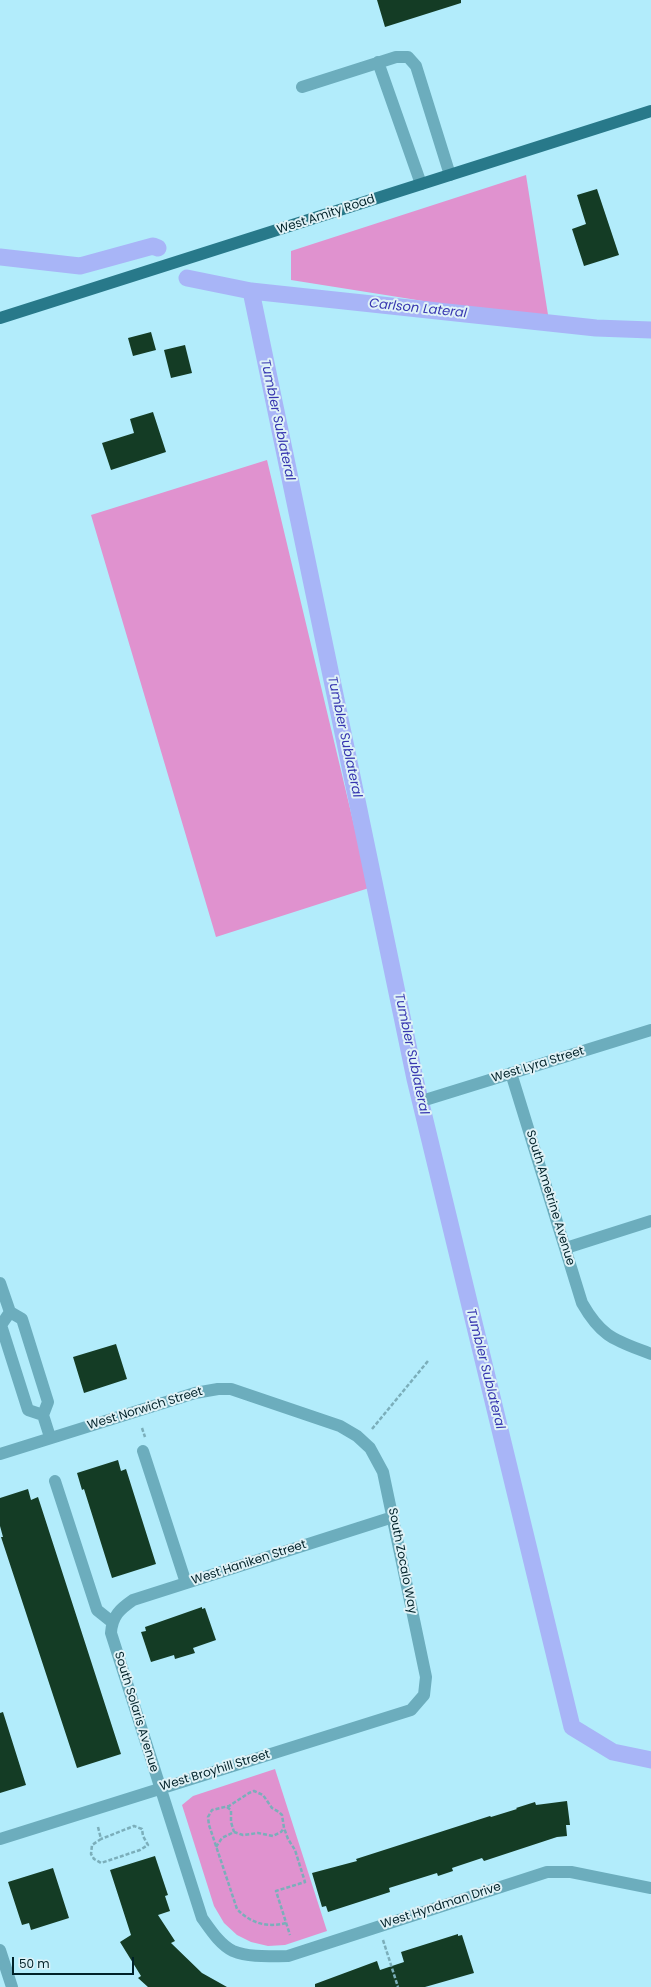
<!DOCTYPE html>
<style>
body{margin:0}
#map{position:relative;width:651px;height:1987px;overflow:hidden;background:#b2ecfb;font-family:Poppins,sans-serif}
canvas{display:block}
.scale{position:absolute;left:12px;top:1957px;width:122px;height:18px;box-sizing:border-box;border:2px solid #002128;border-top:0;padding-left:5px;font-size:12px;line-height:14px;white-space:nowrap;color:#002128;-webkit-text-stroke:3px #dff2f7;paint-order:stroke}
</style>
<div id="map">
<canvas width="651" height="1987"></canvas>
<div class="scale">50 m</div>
</div>
<script>
const context = document.querySelector('canvas').getContext('2d');
context.lineJoin = 'round';
function fillPath(path, color) {
  context.fillStyle = color;
  context.fill(path, 'evenodd');
}
function strokePath(path, color, width, dash) {
  context.strokeStyle = color;
  context.lineWidth = width;
  context.lineCap = dash ? 'butt' : 'round';
  context.setLineDash(dash || []);
  context.stroke(path);
}
function write(font, color, halo, rows, align = 'center') {
  context.font = font + ' Poppins,sans-serif';
  context.lineWidth = 4;
  context.setLineDash([]);
  context.textBaseline = 'middle';
  context.strokeStyle = halo;
  context.fillStyle = color;
  for (const [text, x, y, turn = 0] of rows) {
    context.save();
    context.translate(x, y);
    context.rotate((+turn || 0) * Math.PI / 180);
    context.textAlign = isNaN(turn) ? turn : align;
    if (halo) context.strokeText(text, 0, 0);
    context.fillText(text, 0, 0);
    context.restore();
  }
}
fillPath(new Path2D(`
 M 526,175 L 549,321 L 291,280 L 291,251 Z
 M 267,460 L 369,888 L 216,937 L 91,515 Z
 M 275,1769 L 327,1931 L 285,1945 L 268,1946 L 251,1942 L 237,1935 L 224,1923 L 214,1906 L 182,1805 L 193,1796 Z`), '#e092cf');
strokePath(new Path2D(`
 M 0,257 L 80,266 L 153,246 L 158,248
 M 187,278 L 251,291 L 596,328 L 651,330
 M 251,291 L 415,1079 L 572,1727 L 613,1752 L 651,1760`), '#a8b5f7', 17);
fillPath(new Path2D(`
 M 377,0 L 461,0 L 461,3 L 385,27 Z
 M 597,189 L 619,255 L 584,266 L 572,229 L 586,224 L 577,195 Z
 M 151,332 L 156,350 L 133,356 L 128,338 Z
 M 185,345 L 192,373 L 171,378 L 164,350 Z
 M 153,412 L 166,452 L 111,470 L 102,443 L 134,433 L 130,419 Z
 M 116,1344 L 127,1379 L 84,1393 L 73,1357 Z
 M 118,1460 L 121,1471 L 126,1469 L 156,1564 L 112,1578 L 84,1489 L 82,1490 L 77,1473 Z
 M 28,1489 L 31,1500 L 38,1497 L 121,1754 L 77,1768 L 1,1537 L 3,1537 L 0,1526 L 0,1498 Z
 M 202,1607 L 202,1609 L 205,1608 L 216,1640 L 193,1648 L 195,1653 L 175,1659 L 174,1655 L 151,1662 L 141,1632 L 146,1631 L 145,1627 Z
 M 3,1712 L 26,1785 L 0,1793 L 0,1713 Z
 M 567,1801 L 570,1825 L 566,1825 L 567,1836 L 557,1837 L 484,1861 L 482,1858 L 452,1868 L 453,1871 L 438,1876 L 437,1873 L 389,1888 L 390,1892 L 328,1912 L 326,1906 L 322,1907 L 312,1873 L 357,1861 L 356,1859 L 490,1816 L 491,1817 L 517,1809 L 516,1808 L 535,1802 L 536,1805 Z
 M 155,1856 L 168,1895 L 165,1896 L 170,1911 L 158,1915 L 175,1941 L 171,1943 L 202,1973 L 227,1987 L 148,1987 L 138,1978 L 141,1976 L 120,1942 L 131,1935 L 110,1870 Z
 M 53,1868 L 69,1918 L 31,1930 L 29,1923 L 22,1925 L 8,1882 Z
 M 458,1934 L 458,1936 L 462,1935 L 474,1973 L 425,1987 L 315,1987 L 315,1984 L 377,1961 L 380,1970 L 404,1962 L 401,1952 Z`), '#143c25');
strokePath(new Path2D(`
 M 142,1428 L 145,1437
 M 372,1429 L 428,1361
 M 227,1807 L 231,1810 L 231,1822 L 234,1832
 M 98,1827 L 101,1839 L 92,1845 L 91,1854 L 94,1859 L 101,1863 L 140,1850 L 148,1845 L 143,1836 L 142,1829 L 134,1826 L 101,1839
 M 216,1847 L 222,1838 L 234,1832 L 243,1835 L 258,1833 L 273,1836 L 281,1832 L 284,1828
 M 286,1923 C 267,1928 250,1923 237,1909 L 209,1825 L 208,1817 L 212,1810 L 229,1806 L 249,1793 L 254,1791 L 263,1795 L 272,1808 L 279,1812 L 282,1815 L 284,1828 L 288,1839 L 295,1850 L 305,1882 L 276,1891 L 290,1935
 M 383,1940 L 398,1987`), '#7baeba', 2.5, [4, 2]);
strokePath(new Path2D(`
 M 378,62 L 421,184
 M 302,87 L 396,57 L 408,57 L 416,66 L 450,175
 M 511,1073 L 582,1303 C 602,1338 615,1340 651,1354
 M 425,1100 L 651,1030
 M 566,1248 L 651,1221
 M 0,1283 L 10,1312
 M 43,1415 L 28,1410 L 1,1325 L 10,1312 L 22,1319 L 48,1402 L 43,1415 L 50,1437
 M 143,1451 L 186,1583
 M 0,1454 L 195,1393 L 218,1389 L 231,1389 L 340,1426 L 357,1436 L 370,1448 L 383,1472 L 426,1677 L 424,1695 L 411,1710 L 0,1839
 M 55,1481 L 97,1610 L 112,1622
 M 393,1517 L 133,1600 C 120,1609 112,1616 111,1633 L 202,1918 C 210,1929 220,1945 233,1951 C 250,1958 271,1956 288,1956 L 547,1872 L 571,1872 L 651,1888
 M 0,1950 L 12,1987`), '#6cadbd', 12);
strokePath(new Path2D(`
 M 0,318 L 651,111`), '#28798a', 12);
write('12px', '#002128', '#dff2f7', [
 ["West Amity Road",326,215,-18],
 ["West Lyra Street",538,1065,-17],
 ["South Ametrine Avenue",550,1198,73],
 ["West Norwich Street",145,1409,-17],
 ["South Zocalo Way",402,1561,79],
 ["West Haniken Street",249,1563,-18],
 ["South Solaris Avenue",136,1712,73],
 ["West Broyhill Street",215,1771,-17],
 ["West Hyndman Drive",441,1906,-18]
]);
write('italic 13px', '#3736b0', '#dff2f7', [
 ["Carlson Lateral",418,309,6],
 ["Tumbler Sublateral",277,420,78],
 ["Tumbler Sublateral",344,737,78],
 ["Tumbler Sublateral",411,1054,78],
 ["Tumbler Sublateral",485,1369,76]
]);
</script>
